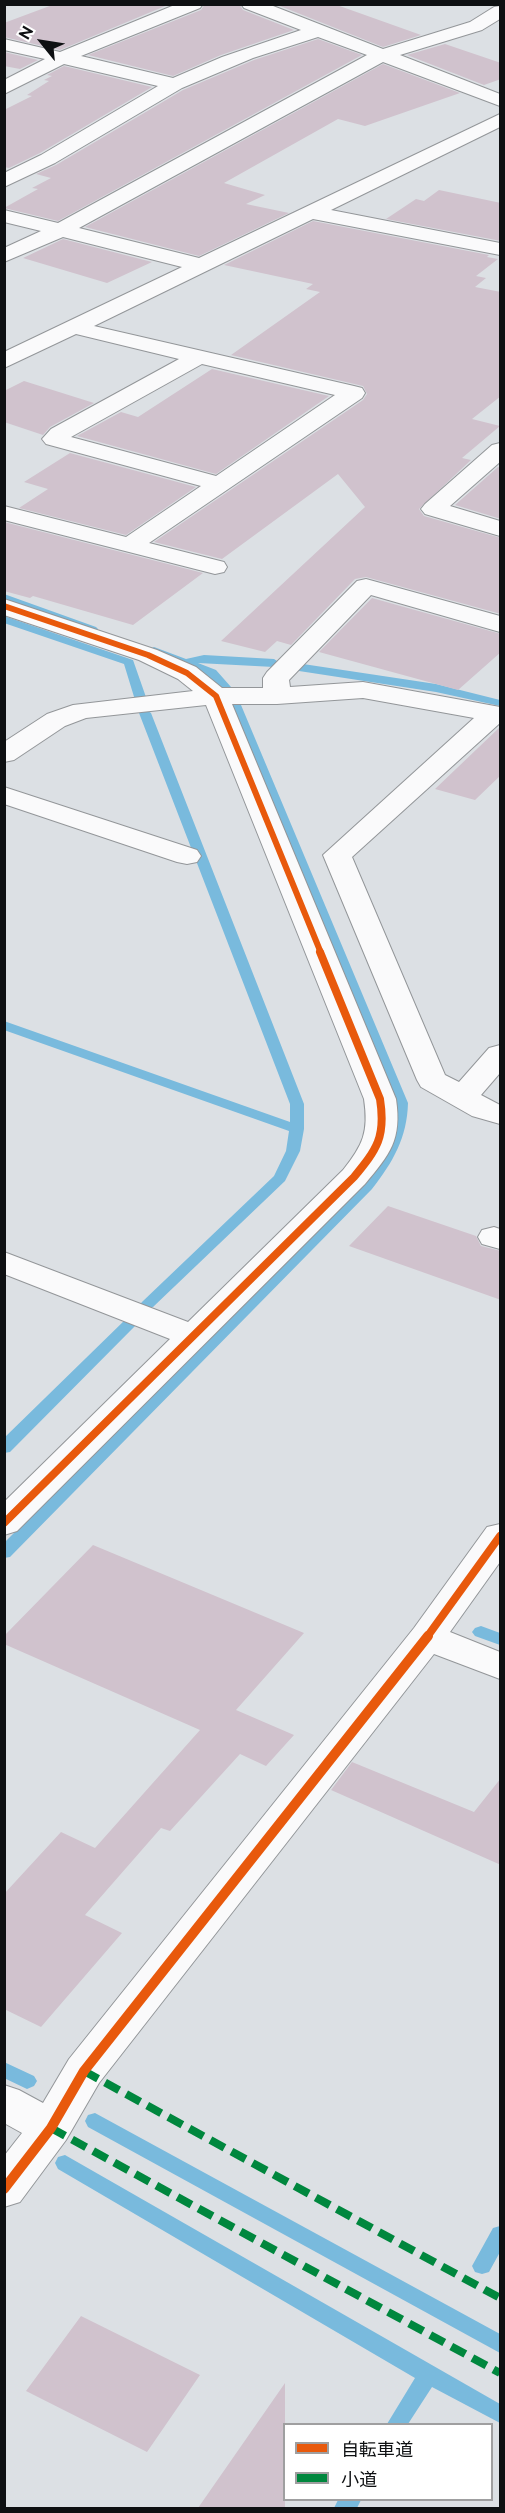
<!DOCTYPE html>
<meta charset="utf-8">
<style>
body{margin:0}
#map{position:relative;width:505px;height:2513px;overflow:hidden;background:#dce0e4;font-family:Raleway,"Noto Sans JP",sans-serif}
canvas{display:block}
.frame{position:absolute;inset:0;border:6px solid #0e1012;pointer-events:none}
.legend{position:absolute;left:283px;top:2423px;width:210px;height:78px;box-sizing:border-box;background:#fff;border:2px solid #9f9fa0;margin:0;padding:8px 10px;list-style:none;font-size:18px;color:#0e1012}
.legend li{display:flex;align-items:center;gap:12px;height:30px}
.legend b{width:30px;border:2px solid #9f9fa0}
.north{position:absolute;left:12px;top:12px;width:60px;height:60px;-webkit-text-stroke:4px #fff;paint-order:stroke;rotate:300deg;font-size:16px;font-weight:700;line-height:24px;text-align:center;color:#0e1012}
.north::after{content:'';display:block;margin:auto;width:21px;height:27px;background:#0e1012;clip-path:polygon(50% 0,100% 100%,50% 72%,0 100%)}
</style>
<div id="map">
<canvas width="505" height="2513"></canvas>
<div class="frame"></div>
<ul class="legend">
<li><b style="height:8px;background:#e8590c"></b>自転車道</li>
<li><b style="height:8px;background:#00873e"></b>小道</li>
</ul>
<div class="north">N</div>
</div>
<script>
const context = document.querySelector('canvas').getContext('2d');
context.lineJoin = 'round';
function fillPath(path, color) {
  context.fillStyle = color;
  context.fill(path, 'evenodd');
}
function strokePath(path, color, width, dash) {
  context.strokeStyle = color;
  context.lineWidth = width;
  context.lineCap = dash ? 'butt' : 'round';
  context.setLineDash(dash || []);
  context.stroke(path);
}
fillPath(new Path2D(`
 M 4,594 L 96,627 L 98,629 L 96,631 L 88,631 L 4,601 Z
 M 4,616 L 133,660 L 147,700 L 141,704 L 135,700 L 124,664 L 4,623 Z
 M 154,647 L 186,659 L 204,655 L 274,659 L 280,663 L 274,667 L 198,663 L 216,670 L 231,687 L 225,691 L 221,690 L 208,676 L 150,653 L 150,649 Z
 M 303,664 L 436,684 L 500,700 L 500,706 L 436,692 L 299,671 L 297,668 Z
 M 235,701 L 241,705 L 408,1103 C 407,1138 393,1162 372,1189 L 10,1557 L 4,1558 L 4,1543 L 362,1183 C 381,1157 392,1135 394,1103 L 229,705 Z
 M 145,709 L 151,713 L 304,1104 L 304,1129 L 300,1151 L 285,1181 L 153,1307 L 143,1307 L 140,1304 L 143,1301 L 274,1176 L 286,1151 L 289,1131 L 4,1030 L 4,1021 L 290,1122 L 290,1104 L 139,713 Z
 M 132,1316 L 140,1321 L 137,1324 L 10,1452 L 4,1453 L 4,1438 L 127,1318 Z
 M 481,1626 L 500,1633 L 500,1645 L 475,1636 L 472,1632 L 475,1628 Z
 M 4,2062 L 34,2076 L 37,2081 L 34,2086 L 27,2089 L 4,2078 Z
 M 95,2113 L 500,2334 L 500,2353 L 88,2127 L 85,2121 L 88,2115 Z
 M 65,2155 L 500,2404 L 500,2423 L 432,2387 L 408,2424 L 387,2424 L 415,2378 L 58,2169 L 55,2163 L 58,2157 Z
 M 500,2226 L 500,2252 L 489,2272 L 482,2274 L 475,2272 L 472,2266 L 493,2228 Z
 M 338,2500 L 361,2500 L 357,2508 L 334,2508 Z`), '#79badd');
fillPath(new Path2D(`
 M 55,4 L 170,4 L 60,50 L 4,37 L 4,23 Z
 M 205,4 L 239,4 L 243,10 L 294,30 L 221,55 L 173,76 L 88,55 L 201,10 Z
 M 275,4 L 334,4 L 421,35 L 383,47 Z
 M 318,39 L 362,55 L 58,221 L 4,208 L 38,189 L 32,188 L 51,178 L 36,174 L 56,165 L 183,90 L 254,60 Z
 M 445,44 L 501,63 L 501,79 L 484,85 L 407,55 Z
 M 4,52 L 38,60 L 20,69 L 4,66 Z
 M 383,64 L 460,93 L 365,126 L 338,119 L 224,183 L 265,195 L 246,204 L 289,213 L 199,256 L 85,227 Z
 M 64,66 L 152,87 L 40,153 L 9,168 L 4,167 L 4,110 L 32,96 L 27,95 L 49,81 L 44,80 L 52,76 L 47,75 Z
 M 439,190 L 501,203 L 501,241 L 386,219 L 416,199 L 424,201 Z
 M 313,221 L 489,255 L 487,257 L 498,259 L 476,276 L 486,278 L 475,287 L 501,292 L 501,396 L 472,419 L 500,426 L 462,458 L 471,460 L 419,509 L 424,516 L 501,538 L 501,614 L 366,577 L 355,579 L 291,645 L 277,641 L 265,652 L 221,641 L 365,507 L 338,474 L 222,559 L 154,542 L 363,400 L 367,394 L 363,386 L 231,355 L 320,292 L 306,289 L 313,284 L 224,265 Z
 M 63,239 L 152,262 L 107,283 L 23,258 Z
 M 212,369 L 329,396 L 216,474 L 77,436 L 121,412 L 138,417 Z
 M 24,381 L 94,403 L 50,427 L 43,435 L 4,422 L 4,391 Z
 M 70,453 L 196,487 L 126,535 L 19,508 L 48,489 L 24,482 Z
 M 498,467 L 501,468 L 501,519 L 455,505 Z
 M 4,522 L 203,573 L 133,625 L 33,596 L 30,598 L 4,591 Z
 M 372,598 L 501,634 L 501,652 L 458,690 L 319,652 Z
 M 501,726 L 501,775 L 475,800 L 435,789 Z
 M 388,1206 L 476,1236 L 481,1246 L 501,1251 L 501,1300 L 349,1246 Z
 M 93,1545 L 304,1633 L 236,1710 L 294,1735 L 266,1766 L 240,1754 L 170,1831 L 161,1828 L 85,1915 L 122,1933 L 41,2027 L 4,2009 L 4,1894 L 61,1832 L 95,1848 L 200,1730 L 4,1644 L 4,1636 Z
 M 352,1762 L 474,1812 L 501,1778 L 501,1865 L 331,1790 Z
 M 81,2316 L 200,2375 L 147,2452 L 26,2391 Z
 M 285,2383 L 285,2508 L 198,2508 Z`), '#d0c2cd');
const minor = new Path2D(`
 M 177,4 L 203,4 L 200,8 L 81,56 L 173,78 L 222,57 L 301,30 L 244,8 L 241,4 L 268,4 L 383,49 L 470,22 L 494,7 L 500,6 L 500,19 L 482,30 L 400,55 L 500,94 L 500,106 L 383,62 L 79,228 L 199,258 L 500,114 L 500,127 L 331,210 L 500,243 L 500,255 L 313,219 L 94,326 L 354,386 L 362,388 L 365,393 L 362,398 L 149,543 L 224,562 L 227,567 L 224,572 L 215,574 L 4,520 L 4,506 L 126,537 L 201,486 L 46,444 L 42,439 L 51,429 L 179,359 L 76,334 L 4,368 L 4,352 L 182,267 L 63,237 L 4,262 L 4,248 L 41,231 L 4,222 L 4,210 L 58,223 L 367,55 L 318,37 L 253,58 L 182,88 L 55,163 L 4,187 L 4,173 L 41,155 L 158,86 L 64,64 L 4,94 L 4,80 L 45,59 L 4,50 L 4,39 L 60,52 ZM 202,364 L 335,395 L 216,476 L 71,437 Z
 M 500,443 L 500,462 L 450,506 L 500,521 L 500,536 L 425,514 L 421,509 L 425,504 L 492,445 Z
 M 366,579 L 500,616 L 500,632 L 371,595 L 289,680 L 290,687 L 363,682 L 500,707 L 500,723 L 352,857 L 445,1075 L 459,1082 L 489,1048 L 500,1045 L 500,1073 L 481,1095 L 500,1105 L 500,1124 L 472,1116 L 421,1087 L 417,1080 L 323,855 L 474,718 L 363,698 L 277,704 L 232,704 L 396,1099 C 402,1140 390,1154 365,1184 L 17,1531 L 4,1535 L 4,1502 L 170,1339 L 4,1274 L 4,1252 L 188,1322 L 343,1170 C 363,1145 369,1132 364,1099 L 206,705 L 86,718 L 65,726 L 14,760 L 4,762 L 4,742 L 47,714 L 73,705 L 193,691 L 178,679 L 139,660 L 4,615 L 4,599 L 157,650 L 196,667 L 222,688 L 263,688 L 263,678 L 267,672 L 357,581 Z
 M 4,787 L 197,850 L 201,856 L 197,862 L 187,864 L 177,862 L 4,804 Z
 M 494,1227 L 500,1229 L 500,1249 L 482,1244 L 478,1237 L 482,1230 Z
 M 500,1524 L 500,1562 L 450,1632 L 500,1652 L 500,1679 L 434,1654 L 99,2083 L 66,2140 L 20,2202 L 4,2207 L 4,2156 L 22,2133 L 4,2123 L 4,2085 L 19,2090 L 43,2103 L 69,2059 L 414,1628 L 487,1527 Z`);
strokePath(minor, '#939699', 2);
fillPath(minor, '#fafafb');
strokePath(new Path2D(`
 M 84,2071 L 500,2298
 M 51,2128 L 500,2373`), '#00873e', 8, [16, 8]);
strokePath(new Path2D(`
 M 4,606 L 148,655 L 187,673 L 216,696 L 321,953`), '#e8590c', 6);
strokePath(new Path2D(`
 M 4,1523 L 354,1177 C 377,1149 386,1137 380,1099 L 320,952
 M 427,1637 L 500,1536`), '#e8590c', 8);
strokePath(new Path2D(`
 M 4,2189 L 51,2128 L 84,2071 L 428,1636`), '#e8590c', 10);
</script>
